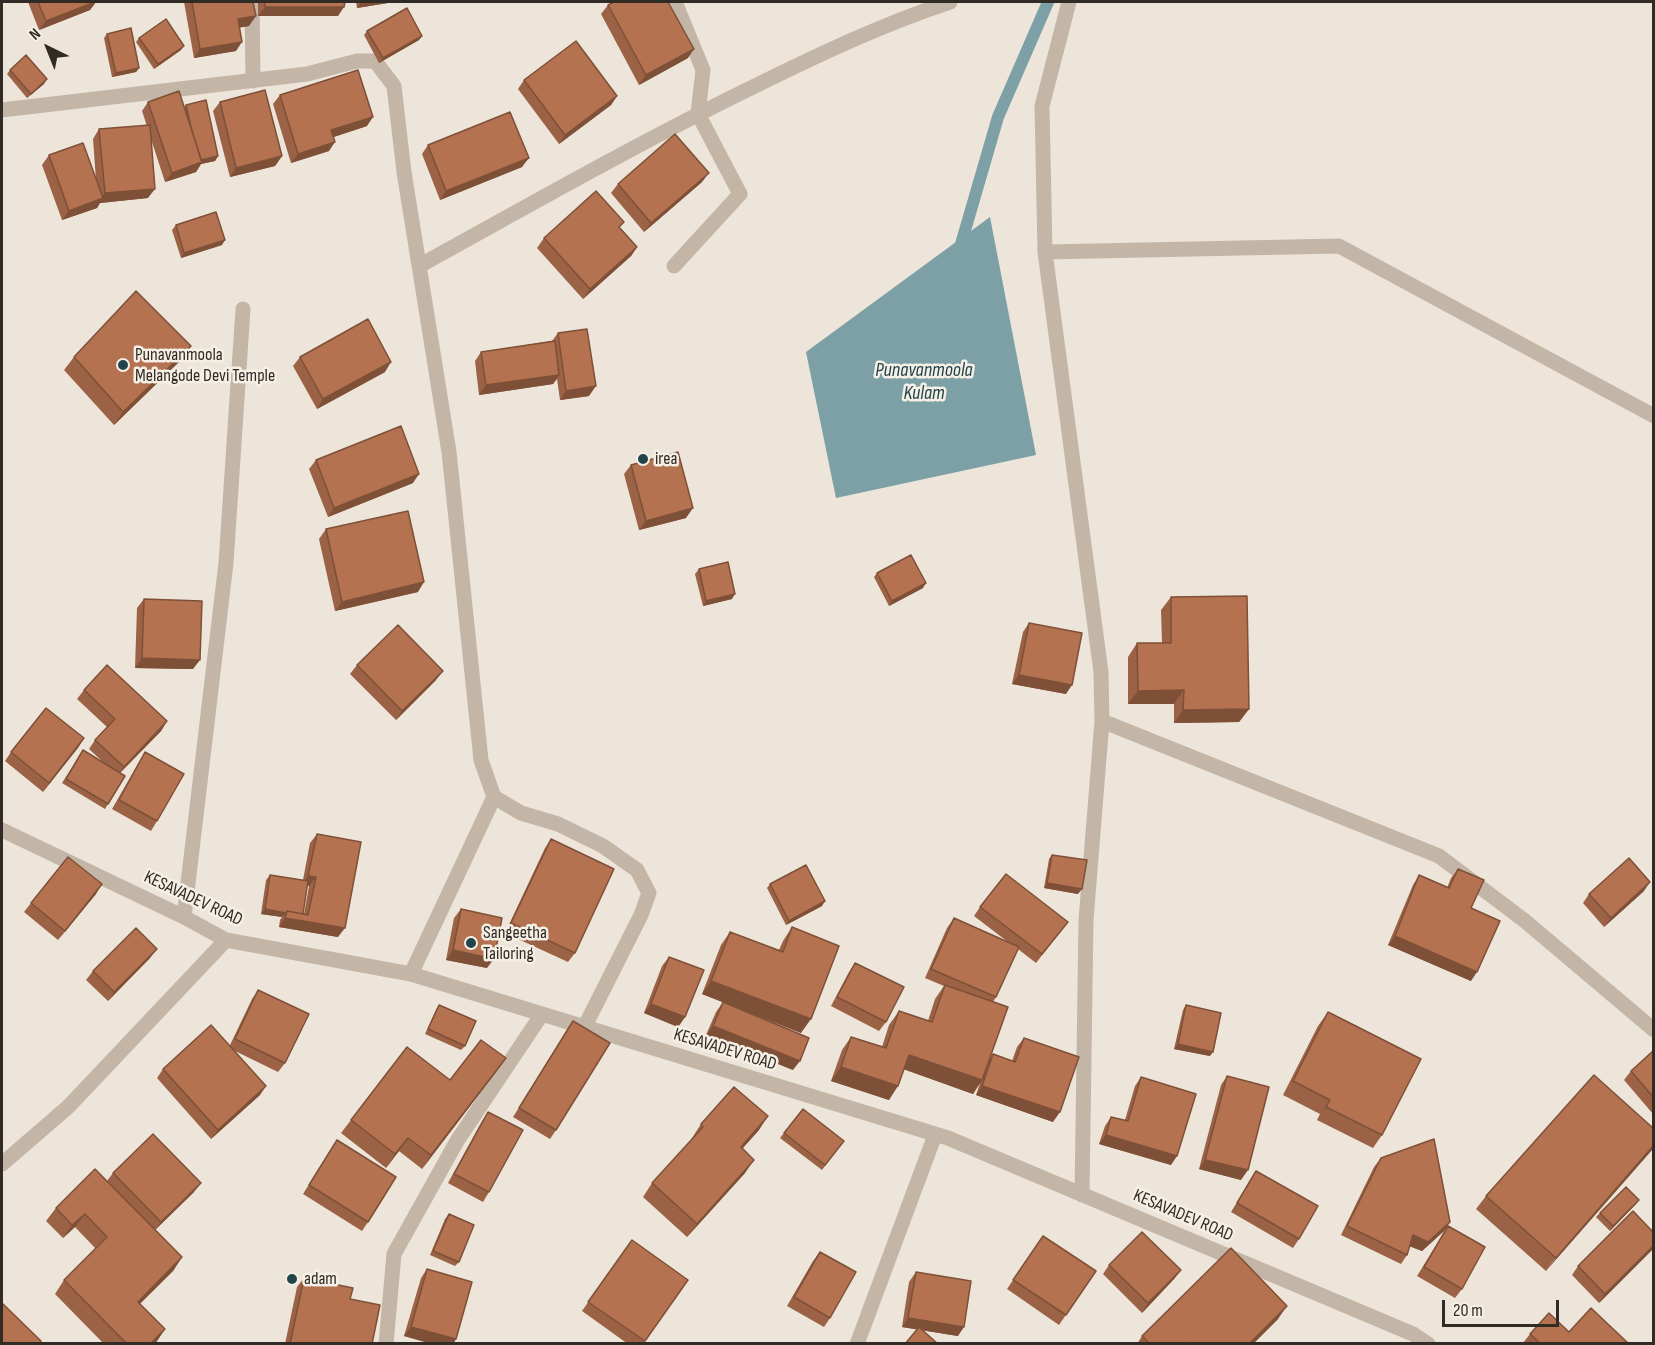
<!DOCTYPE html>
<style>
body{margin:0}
#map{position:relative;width:1655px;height:1345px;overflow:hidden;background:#ede5d9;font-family:"Sofia Sans Condensed",sans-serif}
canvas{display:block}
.frame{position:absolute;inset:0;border:3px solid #312b26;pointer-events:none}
.north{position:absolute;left:18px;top:18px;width:60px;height:60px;-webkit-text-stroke:4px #f5efe5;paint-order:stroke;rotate:317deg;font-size:16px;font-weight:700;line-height:24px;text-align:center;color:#312b26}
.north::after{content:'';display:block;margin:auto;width:21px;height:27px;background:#312b26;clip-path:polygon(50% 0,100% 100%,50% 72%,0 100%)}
.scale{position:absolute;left:1442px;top:1300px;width:117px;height:27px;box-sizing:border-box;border:3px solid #312b26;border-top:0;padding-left:8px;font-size:18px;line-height:21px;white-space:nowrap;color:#312b26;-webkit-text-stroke:4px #f5efe5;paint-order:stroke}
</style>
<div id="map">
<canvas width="1655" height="1345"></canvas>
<div class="frame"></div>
<div class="north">N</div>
<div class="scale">20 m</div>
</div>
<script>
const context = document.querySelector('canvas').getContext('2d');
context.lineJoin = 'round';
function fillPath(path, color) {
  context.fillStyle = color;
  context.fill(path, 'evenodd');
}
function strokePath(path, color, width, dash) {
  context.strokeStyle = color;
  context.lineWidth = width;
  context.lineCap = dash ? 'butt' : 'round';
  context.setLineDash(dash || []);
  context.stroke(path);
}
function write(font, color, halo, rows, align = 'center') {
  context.font = font + ' "Sofia Sans Condensed",sans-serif';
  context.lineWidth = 5;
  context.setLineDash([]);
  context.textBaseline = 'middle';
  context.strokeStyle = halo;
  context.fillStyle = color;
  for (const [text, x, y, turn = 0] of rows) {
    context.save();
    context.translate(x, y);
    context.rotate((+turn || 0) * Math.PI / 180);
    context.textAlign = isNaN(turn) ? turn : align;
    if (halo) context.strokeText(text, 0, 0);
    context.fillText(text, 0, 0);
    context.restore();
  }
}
fillPath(new Path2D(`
 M 990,217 L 1036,455 L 836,498 L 806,352 Z`), '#7ca0a6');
strokePath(new Path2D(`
 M 959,251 L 998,117 L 1048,2`), '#7ca0a6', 12);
strokePath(new Path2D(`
 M 252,2 L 253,81
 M 1069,2 L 1042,106 L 1045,252 L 1101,672 L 1102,721 L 1086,920 L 1082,1195
 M 2,110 L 307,74 L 357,61 L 375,61 L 394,86 L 404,172 L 449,452 L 481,760 L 494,797 L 521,813 L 558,824 L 603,846 L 637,870 L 649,893 L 641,915 L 584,1028
 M 1045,252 L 1339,246 L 1654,416
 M 419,266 C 531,204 642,141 757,85 C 820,54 883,24 950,2
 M 674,266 L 740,194 L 698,114 L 703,70 L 675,2
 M 1102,721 L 1439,856 L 1525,921 L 1654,1030
 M 2,830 L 184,917 L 226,940 L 411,974 L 948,1138 L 1413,1334 L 1428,1344
 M 184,917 L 226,563 L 243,309
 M 411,974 L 494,797
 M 2,1164 L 68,1107 L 226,940
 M 386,1344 L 394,1254 L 457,1141 L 542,1014
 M 857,1344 L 935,1135`), '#c3b6a7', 15);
fillPath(new Path2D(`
 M 28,2 L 96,2 L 90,10 L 39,30 Z
 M 184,2 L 253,2 L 249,26 L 240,27 L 236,51 L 194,58 Z
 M 258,2 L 345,2 L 338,16 L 258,16 Z
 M 356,2 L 394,2 L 357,8 Z
 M 608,5 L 688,58 L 639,85 L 601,14 Z
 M 367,31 L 422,36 L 419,40 L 379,63 L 364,35 Z
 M 107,34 L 139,68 L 136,72 L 112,77 L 104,38 Z
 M 139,38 L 181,50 L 154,69 L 136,42 Z
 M 10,70 L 44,84 L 27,98 L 7,74 Z
 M 524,80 L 617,96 L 611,105 L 559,144 L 518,89 Z
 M 280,95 L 367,126 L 333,137 L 329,151 L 291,163 L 273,104 Z
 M 148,102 L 184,107 L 186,105 L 218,156 L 215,161 L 201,164 L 196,172 L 165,182 L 151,139 L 148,198 L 100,203 L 97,208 L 62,220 L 42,165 L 49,155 L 96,180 L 93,139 L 99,129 L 147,126 L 142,111 Z
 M 220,102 L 282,156 L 275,166 L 230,177 L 213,111 Z
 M 428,145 L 522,167 L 440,200 L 422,154 Z
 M 702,182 L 644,232 L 611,193 L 618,184 Z
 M 176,225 L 222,245 L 181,258 L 172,230 Z
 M 544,238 L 637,247 L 631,256 L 583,299 L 537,248 Z
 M 558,333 L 589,396 L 560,400 L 557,379 L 553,384 L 479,395 L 475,361 L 481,352 L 552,341 Z
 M 191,346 L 182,359 L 114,425 L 64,370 L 74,357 Z
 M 300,357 L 385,372 L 317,409 L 293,366 Z
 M 316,460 L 413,483 L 328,517 L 309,469 Z
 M 631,465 L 686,518 L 639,530 L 624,474 Z
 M 326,529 L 418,592 L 335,611 L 319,539 Z
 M 699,569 L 732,599 L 703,606 L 695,574 Z
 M 877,573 L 923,588 L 889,606 L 874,577 Z
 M 1171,597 L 1249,709 L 1239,722 L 1174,723 L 1174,704 L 1128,704 L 1128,657 L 1137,643 L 1162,643 L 1161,610 Z
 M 144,599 L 193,669 L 135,668 L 137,608 Z
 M 1029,623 L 1066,694 L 1012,684 L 1023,632 Z
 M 357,665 L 436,680 L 396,720 L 350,674 Z
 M 84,690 L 167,721 L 161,731 L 120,773 L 108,804 L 105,809 L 62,783 L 80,755 L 103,762 L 89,749 L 95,740 L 107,727 L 77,699 Z
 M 84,738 L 43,792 L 5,761 L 11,752 Z
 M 145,752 L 157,821 L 151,831 L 112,809 L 139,762 Z
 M 317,834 L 338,937 L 279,927 L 280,920 L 282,917 L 261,914 L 266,880 L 270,875 L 303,880 L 310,843 ZM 307,886 L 309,886 L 304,914 L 303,914 Z
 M 551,839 L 575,953 L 568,962 L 505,933 L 545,848 Z
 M 1052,855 L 1078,894 L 1044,888 L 1049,859 Z
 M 1458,869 L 1471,908 L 1471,981 L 1388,945 L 1413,885 L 1419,875 L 1447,888 L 1451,878 Z
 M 770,884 L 822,906 L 786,925 L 767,888 Z
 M 1644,891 L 1604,927 L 1583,903 L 1589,894 Z
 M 96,894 L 58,940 L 24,912 L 31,903 Z
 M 980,907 L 1061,931 L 1036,963 L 1018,949 L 996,997 L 993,1002 L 989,1061 L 993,1054 L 1012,1061 L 1017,1047 L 1024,1038 L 1053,1122 L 976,1095 L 980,1083 L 973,1094 L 904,1069 L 889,1100 L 831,1081 L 842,1050 L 851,1037 L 882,1047 L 889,1025 L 899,1011 L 928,1021 L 935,999 L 944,986 L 925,978 L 947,928 L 954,918 L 1008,942 L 974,916 Z
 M 461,909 L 487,968 L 446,960 L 454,918 Z
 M 792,927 L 801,1033 L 702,994 L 721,945 L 730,932 L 779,950 L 783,941 Z
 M 669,957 L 685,1017 L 678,1027 L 644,1013 L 662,966 Z
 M 150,958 L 108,1001 L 86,980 L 93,971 Z
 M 855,963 L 886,1022 L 879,1031 L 831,1006 L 849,972 Z
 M 258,990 L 285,1063 L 278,1072 L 235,1051 L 260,1095 L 211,1139 L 157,1078 L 163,1069 L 230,1045 L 252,999 Z
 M 723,1002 L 793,1070 L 706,1035 L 716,1012 Z
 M 439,1005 L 465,1046 L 461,1050 L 425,1034 L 436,1010 Z
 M 1186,1005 L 1210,1056 L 1174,1049 L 1183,1010 Z
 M 1328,1012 L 1382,1135 L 1373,1148 L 1317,1120 L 1320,1114 L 1283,1095 L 1318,1026 Z
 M 573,1021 L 556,1130 L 550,1139 L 513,1117 Z
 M 1653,1051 L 1653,1114 L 1624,1080 L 1631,1071 Z
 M 496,1072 L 422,1169 L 399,1151 L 386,1168 L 341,1133 L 351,1120 L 450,1080 Z
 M 1227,1076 L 1241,1180 L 1199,1169 L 1221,1085 Z
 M 1141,1077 L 1171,1165 L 1099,1144 L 1105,1126 L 1111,1117 L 1125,1120 L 1135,1086 Z
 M 803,1109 L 844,1141 L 822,1170 L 780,1138 Z
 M 488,1112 L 489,1192 L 483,1202 L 448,1183 L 482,1121 Z
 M 701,1124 L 759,1130 L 742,1149 L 745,1173 L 687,1237 L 643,1197 L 652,1183 L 692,1139 L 692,1138 Z
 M 1653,1128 L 1546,1271 L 1476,1209 L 1486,1196 Z
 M 337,1140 L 368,1222 L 362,1231 L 303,1194 Z
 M 1381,1158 L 1444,1231 L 1422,1251 L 1410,1246 L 1407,1255 L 1401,1264 L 1341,1235 L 1374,1167 Z
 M 1256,1171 L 1299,1239 L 1293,1248 L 1231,1212 Z
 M 113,1173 L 194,1192 L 155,1230 L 182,1257 L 173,1271 L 140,1304 L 165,1329 L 155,1344 L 104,1344 L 55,1294 L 64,1280 L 96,1249 L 75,1227 L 63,1238 L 46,1221 L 56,1208 L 107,1181 Z
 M 1639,1200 L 1635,1205 L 1610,1231 L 1596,1217 L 1600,1213 Z
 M 449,1214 L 459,1262 L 455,1266 L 430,1255 L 445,1219 Z
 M 1448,1226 L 1462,1289 L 1455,1298 L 1417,1276 Z
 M 1653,1232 L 1653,1249 L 1599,1303 L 1572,1275 L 1578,1266 Z
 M 1043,1236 L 1096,1271 L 1059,1325 L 1007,1289 Z
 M 632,1240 L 688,1280 L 643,1344 L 628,1344 L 582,1311 Z
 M 820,1252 L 830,1318 L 824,1327 L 787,1306 L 813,1261 Z
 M 1109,1265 L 1181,1270 L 1174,1279 L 1142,1313 L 1103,1274 Z
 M 427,1269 L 456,1339 L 453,1344 L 432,1344 L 404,1336 L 421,1278 Z
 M 916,1272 L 958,1336 L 902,1327 L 909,1282 Z
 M 304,1278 L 350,1299 L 372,1344 L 285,1344 L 297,1287 Z
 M 1278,1319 L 1253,1344 L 1137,1344 L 1142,1336 Z
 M 1569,1332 L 1629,1344 L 1523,1343 L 1530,1334 Z`), '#9b6245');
fillPath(new Path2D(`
 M 95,2 L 96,2 L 90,10 L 39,30 L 46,21 Z
 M 361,2 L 394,2 L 357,8 Z
 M 265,7 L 344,7 L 338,16 L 258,16 Z
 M 256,16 L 249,26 L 232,29 L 238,19 Z
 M 422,36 L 419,40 L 379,63 L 383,58 Z
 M 242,42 L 236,51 L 194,58 L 200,49 Z
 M 184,46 L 181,50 L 154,69 L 158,64 Z
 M 694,49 L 688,58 L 639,85 L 646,75 Z
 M 139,68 L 136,72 L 112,77 L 116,73 Z
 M 47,79 L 44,84 L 27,98 L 31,94 Z
 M 617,96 L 611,105 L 559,144 L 565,135 Z
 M 373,117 L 367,126 L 325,140 L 331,130 Z
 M 335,142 L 329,151 L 291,163 L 298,154 Z
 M 218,156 L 215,161 L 201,164 L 196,172 L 165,182 L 172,173 L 198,161 Z
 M 282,156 L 275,166 L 230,177 L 236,168 Z
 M 529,158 L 522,167 L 440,200 L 446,191 Z
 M 709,173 L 702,182 L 644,232 L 651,223 Z
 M 155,189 L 148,198 L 100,203 L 97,208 L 62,220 L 69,211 L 100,199 L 105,193 Z
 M 225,240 L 222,245 L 181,258 L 184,253 Z
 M 637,247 L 631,256 L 583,299 L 590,289 Z
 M 191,346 L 182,359 L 114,425 L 123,412 Z
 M 391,362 L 385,372 L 317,409 L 323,399 Z
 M 559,375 L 553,384 L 479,395 L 486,385 Z
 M 596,386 L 589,396 L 560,400 L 566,391 Z
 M 419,474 L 413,483 L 328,517 L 334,508 Z
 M 693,508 L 686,518 L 639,530 L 646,521 Z
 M 424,582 L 418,592 L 335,611 L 342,602 Z
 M 926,583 L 923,588 L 889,606 L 892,601 Z
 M 735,594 L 732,599 L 703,606 L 706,601 Z
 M 142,658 L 200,660 L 193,669 L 135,668 Z
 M 443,671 L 436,680 L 396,720 L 402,711 Z
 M 1019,675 L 1072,685 L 1066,694 L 1012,684 Z
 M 1184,690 L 1174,704 L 1128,704 L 1138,691 Z
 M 1249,709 L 1239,722 L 1174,723 L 1183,710 Z
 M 167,721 L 161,731 L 117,776 L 124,767 Z
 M 84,738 L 78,748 L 43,792 L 49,783 Z
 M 308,876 L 316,877 L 309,886 L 302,885 Z
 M 1650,882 L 1644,891 L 1604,927 L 1611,918 Z
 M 1047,883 L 1082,889 L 1078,894 L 1044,888 Z
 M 102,884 L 96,894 L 58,940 L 65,931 Z
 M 825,901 L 822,906 L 786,925 L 789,921 Z
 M 265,909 L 286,913 L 282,917 L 261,914 Z
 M 285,918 L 345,928 L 338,937 L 279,927 Z
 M 1395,936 L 1477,972 L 1471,981 L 1388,945 Z
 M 157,949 L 150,958 L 108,1001 L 114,992 Z
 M 453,950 L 494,959 L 487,968 L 446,960 Z
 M 711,981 L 811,1019 L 801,1033 L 702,994 Z
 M 651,1004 L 685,1017 L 678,1027 L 644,1013 Z
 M 713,1026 L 800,1061 L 793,1070 L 706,1035 Z
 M 1178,1044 L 1213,1052 L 1210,1056 L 1174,1049 Z
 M 909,1055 L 982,1080 L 973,1094 L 900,1068 Z
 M 506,1058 L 496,1072 L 422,1169 L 431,1155 Z
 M 841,1067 L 898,1086 L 889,1100 L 831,1081 Z
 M 266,1086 L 260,1095 L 211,1139 L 218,1130 Z
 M 982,1086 L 1060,1112 L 1053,1122 L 976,1095 Z
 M 768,1116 L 759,1130 L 731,1161 L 741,1147 Z
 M 1106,1135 L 1177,1156 L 1171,1165 L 1099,1144 Z
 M 408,1138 L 399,1151 L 386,1168 L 395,1154 Z
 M 1653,1146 L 1653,1149 L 1546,1271 L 1556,1258 Z
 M 754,1160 L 745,1173 L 687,1237 L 697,1224 Z
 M 1205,1160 L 1248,1170 L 1241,1180 L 1199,1169 Z
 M 201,1183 L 194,1192 L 154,1231 L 161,1222 Z
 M 1639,1200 L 1635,1205 L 1610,1231 L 1613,1226 Z
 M 85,1214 L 75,1227 L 63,1238 L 72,1225 Z
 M 1450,1222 L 1444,1231 L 1422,1251 L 1406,1245 L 1413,1235 Z
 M 1653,1246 L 1653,1249 L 1599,1303 L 1605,1294 Z
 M 182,1257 L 173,1271 L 128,1315 L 138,1302 Z
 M 1181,1270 L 1174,1279 L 1142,1313 L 1148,1303 Z
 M 1287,1306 L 1278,1319 L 1253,1344 L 1249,1344 Z
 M 908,1318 L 964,1327 L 958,1336 L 902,1327 Z
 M 411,1327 L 456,1339 L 453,1344 L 432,1344 L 404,1336 Z
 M 165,1329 L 155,1344 L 150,1344 Z`), '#7e5038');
const building = new Path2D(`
 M 38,2 L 95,2 L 46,21 Z
 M 192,2 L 253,2 L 256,16 L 238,19 L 242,42 L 200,49 Z
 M 265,2 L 345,2 L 344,7 L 265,7 Z
 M 614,2 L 668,2 L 694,49 L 646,75 L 608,5 Z
 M 407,8 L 422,36 L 383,58 L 367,31 Z
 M 166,19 L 184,46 L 158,64 L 139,38 Z
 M 131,28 L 139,68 L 116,73 L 107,34 Z
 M 576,41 L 617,96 L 565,135 L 524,80 Z
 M 26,55 L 47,79 L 31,94 L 10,70 Z
 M 358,70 L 373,117 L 331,130 L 335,142 L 298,154 L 280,95 Z
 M 265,90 L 282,156 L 236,168 L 220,102 Z
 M 179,91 L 202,162 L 172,173 L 148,102 Z
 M 206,100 L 218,156 L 201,160 L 191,127 L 186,105 Z
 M 510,112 L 529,158 L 446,191 L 428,145 Z
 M 150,125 L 155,189 L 105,193 L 99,129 Z
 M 675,134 L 709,173 L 651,223 L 618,184 Z
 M 83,143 L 103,198 L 69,211 L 49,155 Z
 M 596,191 L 624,222 L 619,227 L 637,247 L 590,289 L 544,238 Z
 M 216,212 L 225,240 L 184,253 L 176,225 Z
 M 136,291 L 191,346 L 123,412 L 74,357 Z
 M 368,319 L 391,362 L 323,399 L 300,357 Z
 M 587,329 L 596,386 L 566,391 L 558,333 Z
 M 555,341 L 559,375 L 486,385 L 481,352 Z
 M 401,426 L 419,474 L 334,508 L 316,460 Z
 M 678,452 L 693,508 L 646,521 L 631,465 Z
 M 408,511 L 424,582 L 342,602 L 326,529 Z
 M 911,555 L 926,583 L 892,601 L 877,573 Z
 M 728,562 L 735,594 L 706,601 L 699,569 Z
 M 1247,596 L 1249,709 L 1183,710 L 1184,690 L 1138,691 L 1137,643 L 1171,643 L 1171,597 Z
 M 144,599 L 202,601 L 200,660 L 142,658 Z
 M 1029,623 L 1082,633 L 1072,685 L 1019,675 Z
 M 398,625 L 443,671 L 402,711 L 357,665 Z
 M 107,665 L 167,721 L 124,767 L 95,740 L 115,719 L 84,690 Z
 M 46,708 L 84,738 L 49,783 L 11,752 Z
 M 83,750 L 125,776 L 108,804 L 66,779 Z
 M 145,752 L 184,774 L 157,821 L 119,800 Z
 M 317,834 L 361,842 L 345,928 L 285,918 L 287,911 L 308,915 L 316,877 L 308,876 Z
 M 551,839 L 614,869 L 575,953 L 511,923 Z
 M 1052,855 L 1087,860 L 1082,889 L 1047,883 Z
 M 68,857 L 102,884 L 65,931 L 31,903 Z
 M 1629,858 L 1650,882 L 1611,918 L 1589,894 Z
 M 806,865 L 825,901 L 789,921 L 770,884 Z
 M 1458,869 L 1484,880 L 1471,908 L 1500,921 L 1477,972 L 1395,936 L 1419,875 L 1449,888 Z
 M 1006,874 L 1068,922 L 1042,954 L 980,907 Z
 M 270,875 L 308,881 L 303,914 L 287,911 L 286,913 L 265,909 Z
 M 461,909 L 502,918 L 494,959 L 453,950 Z
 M 954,918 L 1019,947 L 996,997 L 931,969 Z
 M 792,927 L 839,946 L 811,1019 L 711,981 L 730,932 L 783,952 Z
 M 136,928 L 157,949 L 114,992 L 93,971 Z
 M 669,957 L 704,970 L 685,1017 L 651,1004 Z
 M 855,963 L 904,987 L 886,1022 L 837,997 Z
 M 945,985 L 1008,1007 L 982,1080 L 909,1055 L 898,1086 L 841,1067 L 851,1037 L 886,1048 L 899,1011 L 932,1022 Z
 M 258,990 L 309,1014 L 285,1063 L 235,1039 Z
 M 723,1002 L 809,1038 L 800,1061 L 713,1026 Z
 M 439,1005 L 476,1021 L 465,1046 L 428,1029 Z
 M 1186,1005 L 1221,1013 L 1213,1052 L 1178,1044 Z
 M 1328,1012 L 1421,1059 L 1382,1135 L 1326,1107 L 1330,1100 L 1293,1081 Z
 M 573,1021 L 610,1043 L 556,1130 L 519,1108 Z
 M 211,1025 L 266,1086 L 218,1130 L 163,1069 Z
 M 1024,1038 L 1079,1057 L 1060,1112 L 982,1086 L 993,1054 L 1015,1062 Z
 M 481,1040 L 506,1058 L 431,1155 L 408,1138 L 395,1154 L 351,1120 L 407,1047 L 450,1080 Z
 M 1653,1051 L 1653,1097 L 1631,1071 Z
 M 1594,1075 L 1653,1128 L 1653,1146 L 1556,1258 L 1486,1196 Z
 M 1227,1076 L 1269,1087 L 1248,1170 L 1205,1160 Z
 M 1141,1077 L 1196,1094 L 1177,1156 L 1106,1135 L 1111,1117 L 1128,1121 Z
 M 734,1087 L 768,1116 L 741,1147 L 754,1160 L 697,1224 L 652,1183 L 703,1127 L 701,1124 Z
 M 803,1109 L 844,1141 L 825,1165 L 784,1133 Z
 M 488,1112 L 523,1130 L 489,1192 L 454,1174 Z
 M 153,1134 L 201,1183 L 161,1222 L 113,1173 Z
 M 1434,1139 L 1450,1222 L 1428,1242 L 1413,1235 L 1407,1255 L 1347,1226 L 1381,1158 Z
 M 337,1140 L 396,1177 L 368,1222 L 309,1185 Z
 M 95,1169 L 182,1257 L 138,1302 L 165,1329 L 150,1344 L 127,1344 L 64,1280 L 107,1237 L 85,1214 L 72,1225 L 56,1208 Z
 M 1256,1171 L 1318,1206 L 1299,1239 L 1237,1203 Z
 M 1626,1187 L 1639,1200 L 1613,1226 L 1600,1213 Z
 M 1633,1211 L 1653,1232 L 1653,1246 L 1605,1294 L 1578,1266 Z
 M 449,1214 L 474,1225 L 459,1262 L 433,1251 Z
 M 1448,1226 L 1485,1247 L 1462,1289 L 1424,1267 Z
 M 1142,1232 L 1181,1270 L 1148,1303 L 1109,1265 Z
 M 1043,1236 L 1096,1271 L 1066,1315 L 1013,1280 Z
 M 632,1240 L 688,1280 L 645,1341 L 588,1302 Z
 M 1231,1248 L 1287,1306 L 1249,1344 L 1189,1344 L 1187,1342 L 1186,1344 L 1150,1344 L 1142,1336 Z
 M 820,1252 L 856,1272 L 830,1318 L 794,1297 Z
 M 427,1269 L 472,1282 L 456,1339 L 411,1327 Z
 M 916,1272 L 971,1281 L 964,1327 L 908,1318 Z
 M 304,1278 L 353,1288 L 350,1299 L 380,1305 L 372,1344 L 290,1344 Z
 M 2,1303 L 41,1341 L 39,1344 L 2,1344 Z
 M 1591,1308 L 1629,1344 L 1541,1344 L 1530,1334 L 1549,1313 L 1569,1332 Z
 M 919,1327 L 938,1344 L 905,1344 Z`);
fillPath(building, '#b47250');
strokePath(building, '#7e5038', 1.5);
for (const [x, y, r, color] of [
 [123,365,6,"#22454c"],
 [643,459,6,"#22454c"],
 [471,943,6,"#22454c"],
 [292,1279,6,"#22454c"]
]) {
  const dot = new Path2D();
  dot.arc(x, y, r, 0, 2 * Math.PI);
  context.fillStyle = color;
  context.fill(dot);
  strokePath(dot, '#f5efe5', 2);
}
write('18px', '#312b26', '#f5efe5', [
 ["Punavanmoola",135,355],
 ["Melangode Devi Temple",135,376],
 ["irea",655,459],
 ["Sangeetha",483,933],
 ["Tailoring",483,954],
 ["adam",304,1279]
], 'left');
write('18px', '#312b26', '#f5efe5', [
 ["KESAVADEV ROAD",193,899,25],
 ["KESAVADEV ROAD",725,1050,17],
 ["KESAVADEV ROAD",1183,1216,23]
]);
write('italic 20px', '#22454c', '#f5efe5', [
 ["Punavanmoola",924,371],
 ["Kulam",924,394]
]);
</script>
